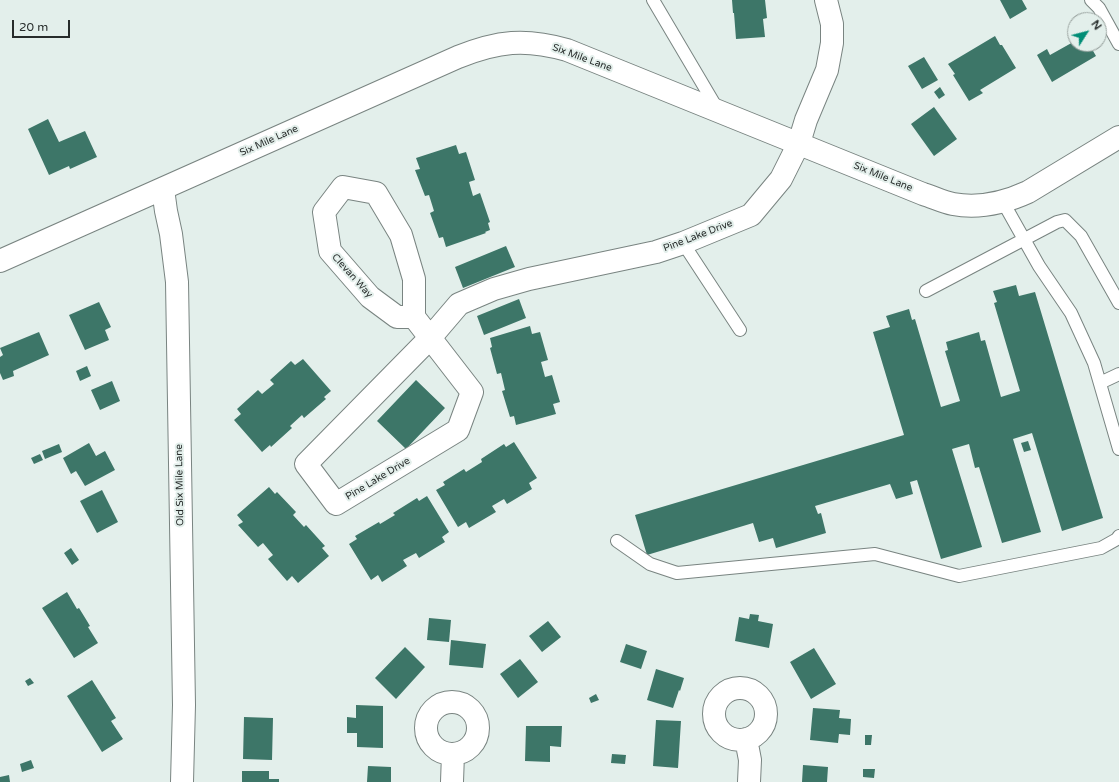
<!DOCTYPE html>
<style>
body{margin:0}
#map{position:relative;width:1119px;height:782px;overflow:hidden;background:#e3efeb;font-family:"Varela Round",sans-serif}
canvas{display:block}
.north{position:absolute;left:1067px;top:12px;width:40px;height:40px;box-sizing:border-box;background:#e3efeb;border:1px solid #98a19e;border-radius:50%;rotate:54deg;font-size:11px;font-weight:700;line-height:16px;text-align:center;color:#272c2b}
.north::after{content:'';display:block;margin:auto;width:14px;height:18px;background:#008d76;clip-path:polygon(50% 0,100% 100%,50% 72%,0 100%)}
.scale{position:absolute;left:12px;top:20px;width:58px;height:18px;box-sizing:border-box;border:2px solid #272c2b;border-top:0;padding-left:5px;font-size:12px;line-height:14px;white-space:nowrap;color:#272c2b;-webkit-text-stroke:3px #e3efeb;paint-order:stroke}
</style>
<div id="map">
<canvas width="1119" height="782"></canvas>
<div class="north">N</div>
<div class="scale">20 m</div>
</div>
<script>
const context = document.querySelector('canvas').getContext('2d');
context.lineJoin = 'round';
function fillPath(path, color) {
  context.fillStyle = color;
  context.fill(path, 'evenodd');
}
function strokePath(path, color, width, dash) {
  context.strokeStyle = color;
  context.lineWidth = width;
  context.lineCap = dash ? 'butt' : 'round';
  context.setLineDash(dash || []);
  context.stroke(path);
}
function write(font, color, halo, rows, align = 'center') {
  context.font = font + ' "Varela Round",sans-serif';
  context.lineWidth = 4;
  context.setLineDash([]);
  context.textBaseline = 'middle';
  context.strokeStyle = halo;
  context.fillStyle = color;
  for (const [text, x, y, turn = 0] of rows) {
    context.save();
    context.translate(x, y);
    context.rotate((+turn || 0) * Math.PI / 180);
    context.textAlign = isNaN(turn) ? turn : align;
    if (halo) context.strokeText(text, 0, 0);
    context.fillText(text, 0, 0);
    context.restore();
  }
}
fillPath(new Path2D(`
 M 732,0 L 765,0 L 767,18 L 763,19 L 765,37 L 736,39 L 734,13 L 733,13 Z
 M 1000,0 L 1022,0 L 1027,9 L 1010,19 Z
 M 995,36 L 1000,45 L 1002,45 L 1016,68 L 980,90 L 983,93 L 969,101 L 953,75 L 955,74 L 948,64 Z
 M 1075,41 L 1075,44 L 1089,44 L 1096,56 L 1052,82 L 1037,55 L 1047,49 L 1050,55 Z
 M 924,57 L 938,80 L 922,89 L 908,66 Z
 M 940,87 L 945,95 L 939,99 L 934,92 Z
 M 934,107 L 957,139 L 934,156 L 911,124 Z
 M 48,119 L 59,142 L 85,131 L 97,157 L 70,169 L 69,166 L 49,175 L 28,129 Z
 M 456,145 L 459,154 L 466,152 L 475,180 L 469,182 L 473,196 L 480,193 L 490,222 L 488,223 L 490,230 L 485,232 L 486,233 L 446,247 L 443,237 L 439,238 L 430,213 L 434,211 L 429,195 L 425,196 L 415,170 L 420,169 L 416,158 Z
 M 506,246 L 515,267 L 463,288 L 455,267 Z
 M 1016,285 L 1019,296 L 1035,292 L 1103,518 L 1062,531 L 1032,433 L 1013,439 L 1041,532 L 1002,543 L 979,467 L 975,468 L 969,444 L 952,449 L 982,547 L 941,559 L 917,480 L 910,482 L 913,494 L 896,499 L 890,484 L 815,506 L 818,514 L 821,513 L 826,533 L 776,548 L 773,538 L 759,542 L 753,523 L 647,555 L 635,515 L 904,435 L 873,332 L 890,327 L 886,316 L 909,309 L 912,320 L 915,319 L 941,407 L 960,401 L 945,351 L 948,350 L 946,342 L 979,332 L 981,341 L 985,340 L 1001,397 L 1020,391 L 994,303 L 997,302 L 993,291 Z
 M 519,299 L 526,318 L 484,335 L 477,316 Z
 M 99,302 L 111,327 L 105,330 L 109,340 L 85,350 L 69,315 Z
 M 530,326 L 532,334 L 540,332 L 548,360 L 541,362 L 545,377 L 552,375 L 560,402 L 553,404 L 556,414 L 516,425 L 514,416 L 510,417 L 502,391 L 505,390 L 501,373 L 497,374 L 490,348 L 492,347 L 490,338 Z
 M 39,332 L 49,355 L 13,371 L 14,376 L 3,380 L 0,373 L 0,357 L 3,355 L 0,348 Z
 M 303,359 L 331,391 L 324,397 L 326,399 L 304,418 L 302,415 L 290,426 L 292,428 L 271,447 L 270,445 L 262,452 L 234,420 L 241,414 L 237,409 L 258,390 L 262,394 L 274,384 L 270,380 L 291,361 L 295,365 Z
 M 87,366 L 91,376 L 80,381 L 76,371 Z
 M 416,380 L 445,408 L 406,449 L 377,421 Z
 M 112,381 L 120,401 L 100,410 L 91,390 Z
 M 1028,441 L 1031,450 L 1024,452 L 1021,443 Z
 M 514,442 L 537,478 L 529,483 L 532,489 L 507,504 L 504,499 L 492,506 L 496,512 L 469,528 L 466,522 L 458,527 L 436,490 L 445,485 L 443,482 L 464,469 L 466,472 L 482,462 L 481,459 L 504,444 L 506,447 Z
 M 89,443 L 96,456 L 105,451 L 115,470 L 85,486 L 76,471 L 71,474 L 63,458 Z
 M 59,444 L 62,452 L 45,459 L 42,451 Z
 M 40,454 L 43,460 L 34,464 L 31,458 Z
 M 269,487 L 275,494 L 277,492 L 296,512 L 293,515 L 304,527 L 306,525 L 325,546 L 322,548 L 329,556 L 298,583 L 292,576 L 287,581 L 268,559 L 273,555 L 263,543 L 258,547 L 238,525 L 243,522 L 237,515 Z
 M 102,490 L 118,522 L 97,533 L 80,501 Z
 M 427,496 L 449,532 L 442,537 L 445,542 L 419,558 L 416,553 L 403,560 L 407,566 L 382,582 L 378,575 L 371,580 L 349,544 L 357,539 L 355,536 L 379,522 L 380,524 L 395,515 L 393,513 L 417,498 L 419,501 Z
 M 71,548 L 79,560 L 72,565 L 64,553 Z
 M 67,592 L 77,609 L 79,608 L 87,621 L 90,626 L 88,627 L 98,643 L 74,658 L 42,608 Z
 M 750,614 L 759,615 L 758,621 L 773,624 L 769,648 L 735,641 L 739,617 L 749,619 Z
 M 429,618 L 451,620 L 449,642 L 427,640 Z
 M 548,621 L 561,637 L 542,652 L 529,636 Z
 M 451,640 L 486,644 L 483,668 L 449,665 Z
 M 626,644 L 647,651 L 641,669 L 620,662 Z
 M 405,647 L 425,667 L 396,699 L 375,678 Z
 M 814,648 L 836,684 L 811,699 L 790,662 Z
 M 520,659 L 538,682 L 518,698 L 500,674 Z
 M 656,669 L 684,678 L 680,691 L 679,690 L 673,708 L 647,700 Z
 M 30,678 L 34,683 L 28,686 L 25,681 Z
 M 92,680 L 116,718 L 111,721 L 123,739 L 102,752 L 67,696 Z
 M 596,694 L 599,700 L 591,703 L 589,698 Z
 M 356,705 L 383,706 L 383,748 L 357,747 L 357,733 L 347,733 L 347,717 L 356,718 Z
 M 813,708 L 840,710 L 839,718 L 851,719 L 850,735 L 839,734 L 838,743 L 810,740 Z
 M 244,717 L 273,718 L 272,760 L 243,759 Z
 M 656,720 L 681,721 L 678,768 L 653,766 Z
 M 526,726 L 562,726 L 561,747 L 550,746 L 550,762 L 525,761 Z
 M 865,735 L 872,735 L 871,745 L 865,745 Z
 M 612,754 L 626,755 L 625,764 L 611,763 Z
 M 31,760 L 34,768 L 22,772 L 20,764 Z
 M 803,765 L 828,767 L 827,782 L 802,782 Z
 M 368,766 L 391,767 L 391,782 L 367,782 Z
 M 863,769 L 875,769 L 874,778 L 863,777 Z
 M 242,771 L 269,771 L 269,779 L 279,779 L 279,782 L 242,782 Z
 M 9,775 L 10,782 L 0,782 L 0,777 Z`), '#3d7668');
const lane = new Path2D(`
 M 653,0 L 718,110
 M 1091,0 L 1099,8 L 1119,44
 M 1003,202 L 1039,266 L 1071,313 L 1094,363 L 1119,449
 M 683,243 L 740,330
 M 926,291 L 1057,222 L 1065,220 L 1081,236 L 1119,303
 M 1100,383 L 1119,374
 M 617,541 L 650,564 L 677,573 L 875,554 L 959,576 L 1101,548 L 1117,539 L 1119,536`);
const street = new Path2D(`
 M 414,317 L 397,317 L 370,297 L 330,251 L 324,212 L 343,187 L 376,193 L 401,235 L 414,279 L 414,317 L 472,392 L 458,430 L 336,504 L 306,464 L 430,338 L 459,304 L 494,289 L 529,279 L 656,252 L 683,243 L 751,215 L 781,179 L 799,143 L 806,120 L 827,70 L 832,43 L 832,24 L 826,0
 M714 714a26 26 0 1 1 52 0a26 26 0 1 1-52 0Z
 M426 728a26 26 0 1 1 52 0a26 26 0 1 1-52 0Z
 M 746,739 L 750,760 L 749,782
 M 452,782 L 453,754`);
const secondary = new Path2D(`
 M 163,189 L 166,211 L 171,234 L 177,282 L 184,705 L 182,782
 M 0,261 L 458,57 C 498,41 525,38 567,50 L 923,194 C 933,197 943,202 953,204 C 980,209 1004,203 1028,192 L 1119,137`);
strokePath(lane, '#798481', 14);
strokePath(street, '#798481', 24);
strokePath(secondary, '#798481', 24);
strokePath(lane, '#fff', 12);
strokePath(street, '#fff', 22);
strokePath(secondary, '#fff', 22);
write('10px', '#272c2b', '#e3efeb', [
 ["Six Mile Lane",582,58,20],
 ["Six Mile Lane",269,141,-24],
 ["Six Mile Lane",883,177,22],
 ["Pine Lake Drive",698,236,-21],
 ["Clevan Way",352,276,48],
 ["Pine Lake Drive",378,479,-31],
 ["Old Six Mile Lane",180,485,-91]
]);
</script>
